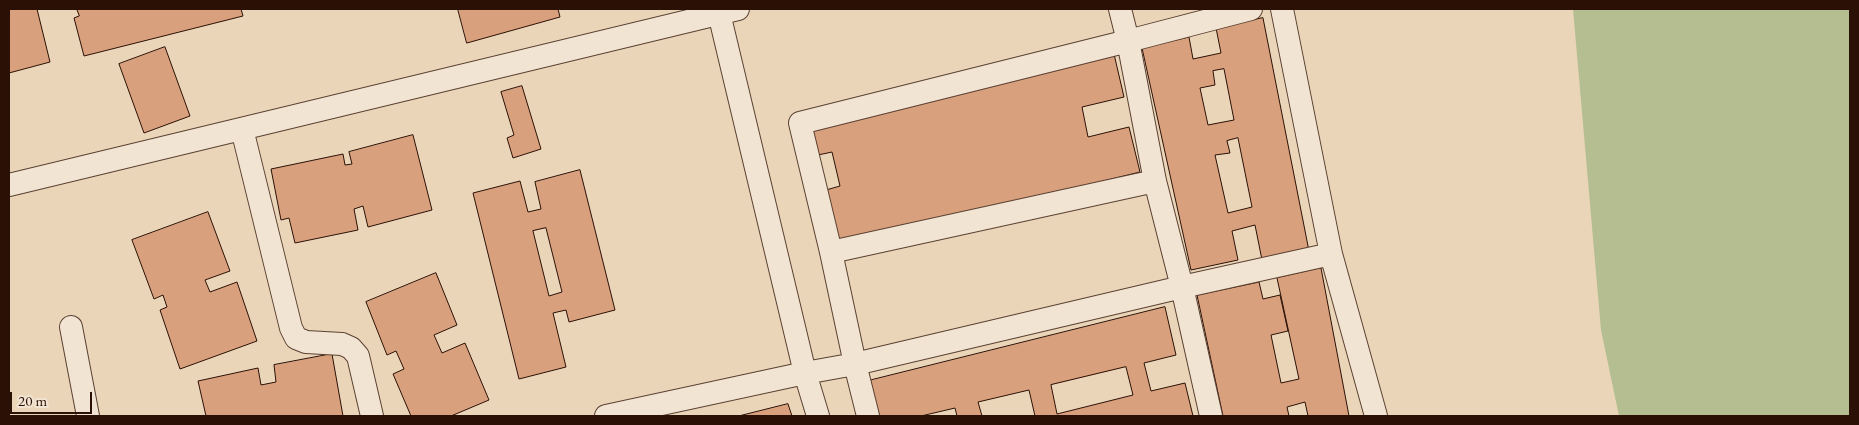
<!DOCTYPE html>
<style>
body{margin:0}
#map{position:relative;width:1859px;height:425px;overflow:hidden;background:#ead5b9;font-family:"EB Garamond",serif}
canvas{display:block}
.frame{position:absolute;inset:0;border:10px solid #2b1005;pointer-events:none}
.scale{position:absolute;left:10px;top:392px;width:82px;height:22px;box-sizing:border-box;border:2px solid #2b1005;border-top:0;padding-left:6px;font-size:15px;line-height:18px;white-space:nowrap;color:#2b1005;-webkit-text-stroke:4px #f1e4d2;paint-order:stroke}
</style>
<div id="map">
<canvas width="1859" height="425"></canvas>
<div class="frame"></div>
<div class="scale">20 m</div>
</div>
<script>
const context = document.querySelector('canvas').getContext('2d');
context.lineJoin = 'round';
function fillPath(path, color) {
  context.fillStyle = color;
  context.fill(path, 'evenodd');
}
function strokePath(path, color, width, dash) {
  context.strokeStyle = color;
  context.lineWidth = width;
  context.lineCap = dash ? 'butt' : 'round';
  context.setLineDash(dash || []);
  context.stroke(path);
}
fillPath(new Path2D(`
 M 1573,9 L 1850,9 L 1850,416 L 1619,416 L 1601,330 Z`), '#b5be91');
const building = new Path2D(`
 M 9,9 L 37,9 L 50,62 L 9,73 Z
 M 77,9 L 241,9 L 243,16 L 84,56 L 74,18 L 79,16 Z
 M 458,9 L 558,9 L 560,17 L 467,43 Z
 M 1263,18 L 1309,251 L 1262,260 L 1255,225 L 1232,231 L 1238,260 L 1191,270 L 1142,48 L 1189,37 L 1193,59 L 1221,53 L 1216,28 ZM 1224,69 L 1234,120 L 1208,125 L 1200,88 L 1215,85 L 1213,71 ZM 1238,138 L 1252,207 L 1228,213 L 1215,155 L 1230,153 L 1227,141 Z
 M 165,47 L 190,116 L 144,133 L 119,64 Z
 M 1114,54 L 1124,97 L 1082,107 L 1088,137 L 1129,127 L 1140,172 L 840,246 L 826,190 L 840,186 L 832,152 L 818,155 L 811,128 Z
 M 522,86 L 541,149 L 513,158 L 507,138 L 514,135 L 501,92 Z
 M 413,135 L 432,210 L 368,227 L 363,206 L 354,209 L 358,230 L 295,243 L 289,218 L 281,220 L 271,169 L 343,154 L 345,165 L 352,164 L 349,152 Z
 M 580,170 L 615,310 L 569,322 L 566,310 L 553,313 L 566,367 L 519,379 L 473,193 L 520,181 L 528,212 L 541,209 L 535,182 ZM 546,228 L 562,292 L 549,296 L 533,231 Z
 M 208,212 L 230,271 L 205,280 L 210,292 L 237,282 L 257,341 L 180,369 L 160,310 L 167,307 L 163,295 L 154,299 L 132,240 Z
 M 1321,268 L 1349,416 L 1308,416 L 1305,402 L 1287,407 L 1289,416 L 1223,416 L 1197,295 L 1259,282 L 1263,299 L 1280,295 L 1288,331 L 1271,335 L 1281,383 L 1299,379 L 1277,278 Z
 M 436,273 L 457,325 L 434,335 L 442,353 L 465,343 L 489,400 L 451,416 L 411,416 L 393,374 L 404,369 L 396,351 L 387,355 L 366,302 Z
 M 1165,307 L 1176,355 L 1144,363 L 1151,391 L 1185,383 L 1193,416 L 1035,416 L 1029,390 L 978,402 L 982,416 L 957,416 L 955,408 L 921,416 L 873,416 L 864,382 ZM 1126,367 L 1133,395 L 1057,414 L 1051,385 Z
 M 332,354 L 343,416 L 206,416 L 198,381 L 258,368 L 261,385 L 276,382 L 274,365 Z
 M 788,404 L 792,416 L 739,416 Z`);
fillPath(building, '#d9a07d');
strokePath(building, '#2b1005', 1);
const minor = new Path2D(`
 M 718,9 L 805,373 L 855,364 L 868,416
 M 1282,9 L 1331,254 L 1376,416
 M 242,129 L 291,328 L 296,338 L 306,342 L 342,344 L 351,348 L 358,356 L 372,416
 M 1155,181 L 831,252 L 855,364 L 1182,287 L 1331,254
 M 9,185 L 738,9
 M 831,252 L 800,123 L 1128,41 L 1120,9
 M 71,327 L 88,416
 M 606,416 L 805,373 L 818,416
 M 1211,416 L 1182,287 L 1155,181 L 1128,41 L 1251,9`);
strokePath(minor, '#5b4132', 24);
strokePath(minor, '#f1e4d2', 22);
</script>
